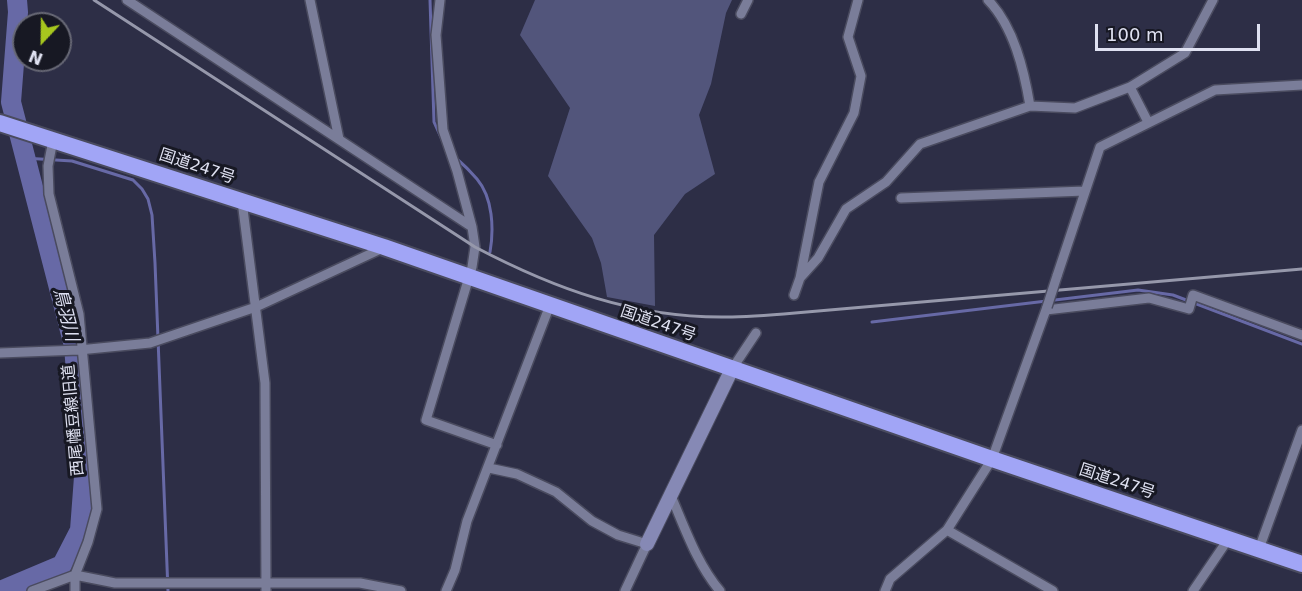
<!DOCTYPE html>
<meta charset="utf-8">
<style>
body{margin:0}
#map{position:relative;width:1302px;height:591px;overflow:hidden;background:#2d2e46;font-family:"DejaVu Sans",sans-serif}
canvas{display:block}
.north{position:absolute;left:12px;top:12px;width:60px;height:60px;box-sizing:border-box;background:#171823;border:2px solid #676875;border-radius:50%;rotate:202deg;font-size:16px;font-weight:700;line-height:24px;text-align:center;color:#dfe1f1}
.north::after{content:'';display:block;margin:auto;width:21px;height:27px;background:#a7c71e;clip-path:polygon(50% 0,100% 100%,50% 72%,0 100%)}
.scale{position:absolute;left:1095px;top:24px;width:165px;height:27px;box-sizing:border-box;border:3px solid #dfe1f1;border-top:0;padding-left:8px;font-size:18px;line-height:21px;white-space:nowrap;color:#dfe1f1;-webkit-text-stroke:4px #171823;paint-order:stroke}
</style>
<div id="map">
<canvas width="1302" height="591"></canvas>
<div class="north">N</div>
<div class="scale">100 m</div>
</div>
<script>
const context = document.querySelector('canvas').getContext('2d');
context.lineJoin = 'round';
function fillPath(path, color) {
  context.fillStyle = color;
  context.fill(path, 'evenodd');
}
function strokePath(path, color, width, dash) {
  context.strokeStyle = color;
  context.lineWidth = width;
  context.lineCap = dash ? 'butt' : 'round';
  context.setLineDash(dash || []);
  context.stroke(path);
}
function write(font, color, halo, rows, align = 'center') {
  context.font = font + ' "DejaVu Sans","Noto Sans JP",sans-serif';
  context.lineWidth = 6;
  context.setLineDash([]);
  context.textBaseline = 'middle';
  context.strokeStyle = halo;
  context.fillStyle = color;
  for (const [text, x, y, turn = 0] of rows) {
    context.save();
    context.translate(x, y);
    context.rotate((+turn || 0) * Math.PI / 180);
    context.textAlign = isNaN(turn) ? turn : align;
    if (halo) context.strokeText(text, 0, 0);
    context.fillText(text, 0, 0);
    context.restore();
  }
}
fillPath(new Path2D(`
 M 535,0 L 732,0 L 726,13 L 711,84 L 699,115 L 715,174 L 685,194 L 654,235 L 655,306 L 607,297 L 601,263 L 592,238 L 548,176 L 570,108 L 520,35 Z`), '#52557b');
strokePath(new Path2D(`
 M 430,0 L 434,122 L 443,142
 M 24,158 L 72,161 L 133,180 L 142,189 L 148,199 L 152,215 L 155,263 L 168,591
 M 457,159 C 464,165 471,172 477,179 C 493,198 494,229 490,252
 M 872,322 L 1138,290 L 1173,295 L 1302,344`), '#6769a6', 3);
strokePath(new Path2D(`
 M 0,591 L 62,565 L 80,530 L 84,477 L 74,346 L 11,102 L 18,12 L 17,0`), '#6769a6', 20);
const street = new Path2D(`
 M 127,0 L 472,227
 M 310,0 L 339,139
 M 440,0 L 436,35 L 443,130 L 457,171 L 472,227 L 475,247 L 472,267 L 426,420 L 497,445
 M 988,0 C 1014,27 1024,70 1030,106
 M 741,14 L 748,0
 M 1130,87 L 1148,122
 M 53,140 L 48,166 L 49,194 L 79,314 L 97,509 L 88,542 L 75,575 L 75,591
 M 901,198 L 1085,191
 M 242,201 L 265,383 L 266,591
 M 1057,276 L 1100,147 L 1215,90 L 1302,85
 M 800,278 L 818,258 L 846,209 L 886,182 L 920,144 L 1030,106 L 1075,108 L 1130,87 L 1185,53 L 1213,0
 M 794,295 L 800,278 L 819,182 L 854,113 L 861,76 L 848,37 L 858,0
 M 1046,310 L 1149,298 L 1189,309 L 1193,295 L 1302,335
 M 0,353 L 79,350 L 150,343 L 256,307 L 383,248
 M 732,369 L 756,333
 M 489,468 L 517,474 L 556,492 L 592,521 L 618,535 L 647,544 L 625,591
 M 671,496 C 685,528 697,564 720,591
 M 947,530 L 1053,591
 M 1259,549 L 1302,430
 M 32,591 L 75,575 L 115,583 L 360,583 L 401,591
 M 446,591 L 455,570 L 467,521 L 550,305
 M 885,591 L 890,579 L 947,530 L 992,459 L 1047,307
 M 1193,591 L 1229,538`);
const secondary = new Path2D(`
 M 647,544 L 732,369`);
const highway = new Path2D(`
 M 0,123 L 384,247 L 992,459 L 1302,564`);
strokePath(street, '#4a4b5f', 12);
strokePath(secondary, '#4a4b5f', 16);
strokePath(highway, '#4a4b5f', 20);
strokePath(street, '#7a7d99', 9);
strokePath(secondary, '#8689b5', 14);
strokePath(highway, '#a1a5f6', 16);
strokePath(new Path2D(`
 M 94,0 L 475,247 C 555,289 634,318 726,317 C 749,317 772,315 795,313 L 1302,269`), '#9698ab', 3);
const streetBridge = new Path2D(`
 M 1047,307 L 1057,276`);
strokePath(streetBridge, '#4a4b5f', 12, []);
strokePath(streetBridge, '#7a7d99', 9);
write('16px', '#dfe1f1', '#171823', [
 ["国道247号",197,167,18],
 ["国道247号",658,324,19],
 ["西尾幡豆線旧道",74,420,-95],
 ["国道247号",1117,482,18]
]);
write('italic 18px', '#dee0f3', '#171823', [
 ["鳥羽川",65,315,76]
]);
</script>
